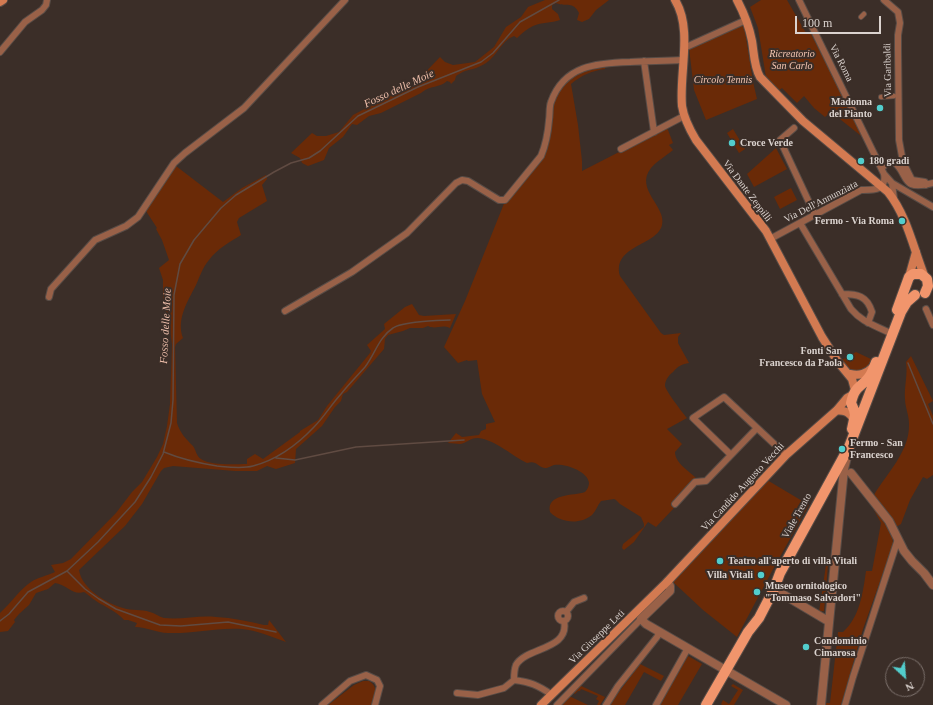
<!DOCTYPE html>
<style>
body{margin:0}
#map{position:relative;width:933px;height:705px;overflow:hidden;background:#3b2e28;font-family:"Times New Roman",serif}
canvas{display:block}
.north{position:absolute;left:885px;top:657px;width:40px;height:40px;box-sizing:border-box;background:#3b2e28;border:1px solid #7b706b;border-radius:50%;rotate:154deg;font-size:11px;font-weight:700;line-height:16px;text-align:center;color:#dbd3cf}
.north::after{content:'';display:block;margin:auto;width:14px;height:18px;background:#52cdcc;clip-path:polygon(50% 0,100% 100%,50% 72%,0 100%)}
.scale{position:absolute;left:795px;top:16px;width:86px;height:18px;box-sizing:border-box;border:2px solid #dbd3cf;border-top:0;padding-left:5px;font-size:12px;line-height:14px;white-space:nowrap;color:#dbd3cf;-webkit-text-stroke:3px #3b2e28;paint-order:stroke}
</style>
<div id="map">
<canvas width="933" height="705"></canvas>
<div class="north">N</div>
<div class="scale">100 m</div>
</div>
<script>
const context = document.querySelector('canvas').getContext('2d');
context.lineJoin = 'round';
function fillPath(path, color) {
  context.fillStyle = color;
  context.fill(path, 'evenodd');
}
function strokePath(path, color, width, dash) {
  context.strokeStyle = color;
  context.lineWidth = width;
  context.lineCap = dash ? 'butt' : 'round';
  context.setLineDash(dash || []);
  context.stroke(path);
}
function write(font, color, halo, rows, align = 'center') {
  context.font = font + ' "Times New Roman",serif';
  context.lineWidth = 4;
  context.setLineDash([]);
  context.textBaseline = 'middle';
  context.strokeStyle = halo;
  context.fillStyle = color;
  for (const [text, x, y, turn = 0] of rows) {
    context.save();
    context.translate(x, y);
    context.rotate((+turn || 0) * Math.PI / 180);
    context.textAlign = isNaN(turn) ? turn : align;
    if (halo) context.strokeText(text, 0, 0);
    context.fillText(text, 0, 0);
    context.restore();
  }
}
fillPath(new Path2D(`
 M 545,0 L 609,0 L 596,10 L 589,19 L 582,22 L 577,20 L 579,13 C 572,0 568,8 556,3 L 552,5 L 552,9 L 558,14 L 560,20 C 551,23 542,22 533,26 C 527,29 522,33 517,38 L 514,36 C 501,41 497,56 486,63 C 478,68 473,69 465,71 C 462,72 459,74 456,76 L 455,80 L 451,84 L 450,82 L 447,81 C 440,88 430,85 421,93 L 381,113 L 369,116 L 357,125 L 352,124 L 343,137 L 329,148 L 324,160 L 308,166 L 302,163 L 300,158 L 291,153 L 312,133 L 317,136 L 326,136 L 339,132 L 353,115 L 403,89 L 413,85 L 440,57 L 445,62 L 453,65 L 475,62 L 494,47 L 506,27 L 521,17 L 528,7 Z
 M 761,0 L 787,0 L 806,33 L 810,32 L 865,139 L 831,112 L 825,117 L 814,108 L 804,96 L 797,103 L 782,88 L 778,91 L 766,77 L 758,28 L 750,7 Z
 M 744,25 L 753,82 L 757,99 L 706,120 L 694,90 L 689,48 Z
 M 605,64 L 605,69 C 591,71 582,75 571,84 L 578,125 L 582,161 L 582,171 L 666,128 L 667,128 L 668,130 L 673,143 L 669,145 L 673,150 C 666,156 657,161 651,168 C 634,189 667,207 662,225 C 657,246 612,245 620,276 L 661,333 L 664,335 L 681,333 L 678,337 L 678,343 L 689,363 C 682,364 678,366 673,372 C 669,375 665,380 665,386 C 666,391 682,412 687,418 L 667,429 L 682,444 L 675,452 C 675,463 689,471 696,478 L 691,481 L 677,497 L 677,498 L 671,505 L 674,508 L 656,527 L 648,522 L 634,542 L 624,550 L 622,548 L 623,544 L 644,527 L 644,524 L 641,517 L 620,504 L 616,500 L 614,499 L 601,501 C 597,506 596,511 592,515 C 580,525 560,523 550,512 C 546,493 574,496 585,492 C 587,490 589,486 589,483 C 588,471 564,463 554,465 C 550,466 549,468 545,468 C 537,467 537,460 527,463 C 512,456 496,440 478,438 C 469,438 467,443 460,444 C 457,444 452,443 448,443 L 456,433 L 462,437 L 479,435 L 481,431 L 486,429 L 486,424 L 495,422 L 482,394 L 477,360 L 468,361 L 467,360 L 458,363 L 444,347 L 465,301 L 505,201 L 542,156 L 551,104 L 562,86 L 581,70 Z
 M 733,129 L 745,149 L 739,153 L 727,133 Z
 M 776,148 L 787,169 L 754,187 L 747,174 Z
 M 176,166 L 223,202 L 242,188 L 266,175 L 267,179 L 262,185 L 267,201 L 239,218 L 237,222 L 241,235 C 230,242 217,249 209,260 C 203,267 200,276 196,285 C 188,301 176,319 183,338 L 176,344 L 175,347 L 177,423 C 180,433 186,439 193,446 C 196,450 196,456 201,459 C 211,466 235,464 247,464 L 247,459 L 255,454 L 263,459 L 300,432 L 300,431 L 318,420 L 327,406 L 370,353 L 371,351 L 367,345 L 385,329 L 384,324 L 405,307 L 412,304 L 419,315 L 424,316 L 456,314 L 450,328 C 441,324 436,330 428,326 L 423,328 L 410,328 L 403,331 L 388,335 L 385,339 L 384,349 L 347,392 L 343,394 L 341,401 L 335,407 L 322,426 L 296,449 L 295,463 L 276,469 L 267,466 L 257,471 L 235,471 L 173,466 L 164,468 L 161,471 L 142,504 L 125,526 L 79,570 C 82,589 106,603 123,608 C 132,611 141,609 150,612 C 155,613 159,617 164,618 C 182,620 199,615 216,617 C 233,618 248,621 264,625 L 268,625 L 269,620 L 286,642 C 272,637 256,630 242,629 C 217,627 193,634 168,633 C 157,633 147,627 135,627 L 137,623 L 128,620 L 124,620 C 118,613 111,610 103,605 C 96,602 90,596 84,592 C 73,596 66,584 55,583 L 48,589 L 36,593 L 29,605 L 19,614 L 14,620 L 15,622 L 8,631 L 0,632 L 0,613 C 11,603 20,589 31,582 C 38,577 47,576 55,572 L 51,565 L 63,563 L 71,559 L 116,513 L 132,492 L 142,482 L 157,457 L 163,444 L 167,426 L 170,404 L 172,345 L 169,320 L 163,303 L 163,280 L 159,268 L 169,260 L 162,240 L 156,229 L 157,228 L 146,211 L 160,187 Z
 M 791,188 L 797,200 L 780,209 L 774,197 Z
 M 856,352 L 873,360 L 871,364 L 861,372 L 850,371 L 840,361 Z
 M 911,356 L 933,401 L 928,404 L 933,416 L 933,475 L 927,479 L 923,477 L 910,500 L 901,524 L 896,527 L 875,499 L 874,495 C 887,473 910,451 909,424 C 909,415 905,407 905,399 C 904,387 908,374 906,362 Z
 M 767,480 L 809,505 L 772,571 L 737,637 L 703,610 L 672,581 Z
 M 867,497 C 877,510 894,527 893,545 L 863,629 L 841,705 L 826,705 L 826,703 L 830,703 L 838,632 L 843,632 C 860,617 863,592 866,571 L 872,571 L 881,523 Z
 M 826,565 L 828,565 L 824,611 L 819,612 Z
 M 688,656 L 702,664 L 678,705 L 659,705 Z
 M 640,664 L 664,676 L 661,681 L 644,672 L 625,705 L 609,705 Z
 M 363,681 L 369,681 C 379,687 375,696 372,705 L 328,705 L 354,685 Z
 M 733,684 L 743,690 L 734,705 L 722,705 L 721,704 L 723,700 L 729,704 L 738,690 L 731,686 Z
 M 579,685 L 605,697 L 600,705 L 597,705 L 599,701 L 596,699 L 598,696 L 581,689 L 580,691 L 578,691 L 575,694 L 572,692 Z
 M 569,696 L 588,705 L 560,705 Z`), '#6a2a07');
strokePath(new Path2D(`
 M 908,363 L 933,424
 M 164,452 C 181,459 198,463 217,466 C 228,467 242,469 253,466 C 276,460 298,444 314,427 C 324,417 331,405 341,394 C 348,385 357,376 365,367 C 375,354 379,337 393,328 C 401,322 439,320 450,320
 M 276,458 L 295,460 L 356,447 L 464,440
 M 67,571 L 85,589 L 99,599 L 116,609 L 160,625 L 181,626 L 228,622 L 276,632
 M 0,621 L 9,614 L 28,592 L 67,571 L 98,542 L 135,502 L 151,477 L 163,454 L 171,423 L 173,400 L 174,295 L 180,264 L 194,240 L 221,208 L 236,195 L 274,172 L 291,163 L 309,158 L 320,151 L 358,116 L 418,87 L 481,62 L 493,53 L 520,22 L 559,0`), '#604b42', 1.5);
const pedestrian = new Path2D(`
 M 861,17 L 864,14
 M 881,97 L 894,96`);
const minor = new Path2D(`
 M 799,0 L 884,174 L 892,183 L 894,199
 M 884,0 L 898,12 L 900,23 L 898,35 L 898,48 L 899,140 L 903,162 L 912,180 L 925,182 L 926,185
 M 684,48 L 746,20
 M 0,52 L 25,22 L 42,10 L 46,5 L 47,0
 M 644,61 L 654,132
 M 794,128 L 780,140 L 815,215
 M 621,149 L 684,116
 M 881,167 L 884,166 L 889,161 L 893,161 C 910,174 899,192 933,183
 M 892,183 L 933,207
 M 800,223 L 851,309 C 862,322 874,325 888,332
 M 770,239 L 861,190 C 873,190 887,191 884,174
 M 842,294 C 858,294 867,296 872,312 L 868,323
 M 49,297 L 51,289 L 95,240 L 126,226 L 138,217 L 174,163 L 185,153 L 244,108 L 345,0
 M 926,309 L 933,325
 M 285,311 L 352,272 L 407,233 L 456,183 L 462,180 L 468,181 L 499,200 L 505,200 L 541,156 C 546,144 548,133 549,120 C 550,114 549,107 551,102 C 564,65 597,63 630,62 C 648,61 665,61 682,60
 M 731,455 L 693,418 L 724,397 L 786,455
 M 675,504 L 695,482 L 706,481 L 757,428
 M558 616a5 5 0 1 1 10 0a5 5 0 1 1-10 0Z
 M 566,612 L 574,602 L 584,598
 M 514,680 C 514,675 514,670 516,665 C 526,647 570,650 564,621
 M 457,693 L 478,695 L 504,688 L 514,680 C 530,682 538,685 552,695
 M 322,705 L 350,681 L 366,675 L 377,680 L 380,686 L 375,705
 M 557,705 L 641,619
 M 606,705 L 618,686 L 657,637 L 660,632
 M 656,705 L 688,648
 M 845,705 L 853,677 L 898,539`);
const tertiary = new Path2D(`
 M 851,473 L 889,521 L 904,551 L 912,561 L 924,573 L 933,585
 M 667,582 L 670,586 L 670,591 L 641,619 L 646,624 L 786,705
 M 769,586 L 828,621
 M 821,705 L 844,469 L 847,457`);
const secondary = new Path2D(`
 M 675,0 C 693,29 679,73 682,106 C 684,119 690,130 696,140 L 766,231 L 822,337 L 838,362 L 852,379 L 855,390
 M 737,0 C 744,13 749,26 752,41 C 754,53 754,67 760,77 L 803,121 L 888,192 C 907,216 913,247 924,275
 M 0,2 L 3,0
 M 909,277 L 916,252
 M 850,374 C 860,376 866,374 873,367
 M 837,410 C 846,411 850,412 854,420
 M 541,705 L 667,582 L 786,455 L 837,410 L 847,398 L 854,394`);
const primary = new Path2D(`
 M 897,310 L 909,277 L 913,274 L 921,274 L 927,279 L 928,286 L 925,293
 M 852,429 L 855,415 L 854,410 L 851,403 C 855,385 860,389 869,377 C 872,373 874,367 876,362
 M 706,705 L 748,632 L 759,618 L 774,589 L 780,573 L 849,447 L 901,312 L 907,302 L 915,295`);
strokePath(pedestrian, '#584c46', 6);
strokePath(minor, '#584c46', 8);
strokePath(tertiary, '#584c46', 10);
strokePath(secondary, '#584c46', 10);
strokePath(primary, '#584c46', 12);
strokePath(pedestrian, '#996148', 4.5);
strokePath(minor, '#996148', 6);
strokePath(tertiary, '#996148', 8);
strokePath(secondary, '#d37a51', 8);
strokePath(primary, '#f1956c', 10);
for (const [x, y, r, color] of [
 [880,108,4,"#52cdcc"],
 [732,143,4,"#52cdcc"],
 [861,161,4,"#52cdcc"],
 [902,221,4,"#52cdcc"],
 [850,357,4,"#52cdcc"],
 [842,449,4,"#52cdcc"],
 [720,561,4,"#52cdcc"],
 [761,575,4,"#52cdcc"],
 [757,592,4,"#52cdcc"],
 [806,647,4,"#52cdcc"]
]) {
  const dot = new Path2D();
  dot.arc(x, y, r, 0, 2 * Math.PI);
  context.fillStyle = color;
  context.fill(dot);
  strokePath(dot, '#3b2e28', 1.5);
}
write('italic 10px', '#f5c6b2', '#3b2e28', [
 ["Ricreatorio",792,54],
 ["San Carlo",792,66],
 ["Circolo Tennis",723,80]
]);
write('10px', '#dbd3cf', '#3b2e28', [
 ["Via Roma",841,63,63],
 ["Via Garibaldi",888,70,-91],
 ["Via Dante Zeppilli",747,191,53],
 ["Via Dell'Annunziata",821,202,-27],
 ["Via Candido Augusto Vecchi",743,487,-47],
 ["Viale Trento",797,516,-61],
 ["Via Giuseppe Leti",597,637,-44]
]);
write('bold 10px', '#dbd3cf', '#3b2e28', [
 ["Madonna",872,102,"right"],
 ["del Pianto",872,114,"right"],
 ["Croce Verde",740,143],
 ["180 gradi",869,161],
 ["Fermo - Via Roma",894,221,"right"],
 ["Fonti San",842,351,"right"],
 ["Francesco da Paola",842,363,"right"],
 ["Fermo - San",850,443],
 ["Francesco",850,455],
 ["Teatro all'aperto di villa Vitali",728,561],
 ["Villa Vitali",753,575,"right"],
 ["Museo ornitologico",765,586],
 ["\"Tommaso Salvadori\"",765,598],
 ["Condominio",814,641],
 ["Cimarosa",814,653]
], 'left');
write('italic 11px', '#f0c0ac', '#3b2e28', [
 ["Fosso delle Moie",399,89,-25],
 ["Fosso delle Moie",166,326,-87]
]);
</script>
